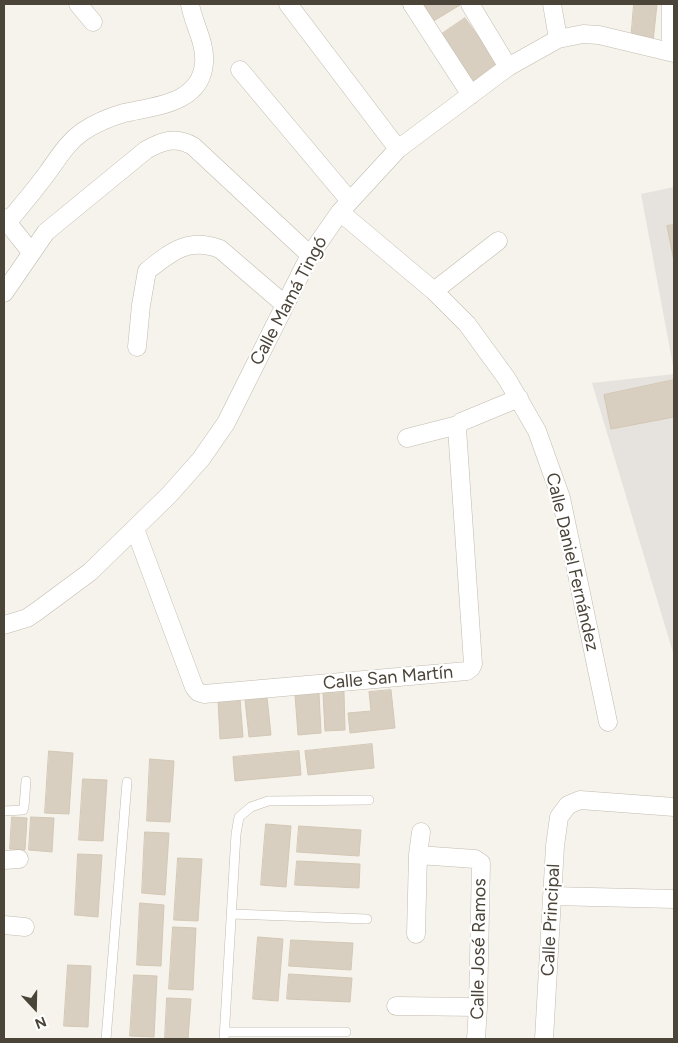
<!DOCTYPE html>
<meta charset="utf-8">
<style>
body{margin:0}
#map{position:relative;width:678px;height:1043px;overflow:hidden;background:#f6f3ec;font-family:Figtree,sans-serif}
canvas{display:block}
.frame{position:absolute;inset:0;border:5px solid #4b4439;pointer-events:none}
.north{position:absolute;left:10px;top:983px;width:50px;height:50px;-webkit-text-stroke:4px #fff;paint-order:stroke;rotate:159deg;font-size:14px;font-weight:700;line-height:20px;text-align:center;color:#4b4439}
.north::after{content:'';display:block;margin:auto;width:18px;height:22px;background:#4b4439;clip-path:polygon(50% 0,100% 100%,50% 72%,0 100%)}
</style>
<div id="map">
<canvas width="678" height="1043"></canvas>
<div class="frame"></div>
<div class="north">N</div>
</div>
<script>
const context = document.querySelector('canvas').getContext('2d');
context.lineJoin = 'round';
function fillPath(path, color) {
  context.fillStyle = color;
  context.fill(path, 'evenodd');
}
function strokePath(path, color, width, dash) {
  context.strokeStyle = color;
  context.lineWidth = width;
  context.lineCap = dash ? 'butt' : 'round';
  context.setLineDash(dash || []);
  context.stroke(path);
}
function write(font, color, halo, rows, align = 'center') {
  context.font = font + ' Figtree,sans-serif';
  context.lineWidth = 4.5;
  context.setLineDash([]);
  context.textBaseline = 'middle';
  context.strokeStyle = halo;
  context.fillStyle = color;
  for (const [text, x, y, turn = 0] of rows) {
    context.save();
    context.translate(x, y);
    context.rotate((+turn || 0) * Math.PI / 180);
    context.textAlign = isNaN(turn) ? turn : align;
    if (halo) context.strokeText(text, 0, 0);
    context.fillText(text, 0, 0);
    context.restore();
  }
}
fillPath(new Path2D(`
 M 674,187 L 674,371 L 641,194 Z
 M 674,374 L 674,656 L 592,383 Z`), '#e6e2dd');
const building = new Path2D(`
 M 421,4 L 460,4 L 460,5 L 432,22 Z
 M 634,4 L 657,4 L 653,42 L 631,41 Z
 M 465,18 L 498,64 L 469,84 L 436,38 Z
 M 674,225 L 674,261 L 667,226 Z
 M 674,380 L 674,417 L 611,429 L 604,395 Z
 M 391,690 L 395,728 L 350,733 L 348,713 L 371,711 L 369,692 Z
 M 344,692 L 345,730 L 325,731 L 323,693 Z
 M 319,693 L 321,733 L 298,735 L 295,695 Z
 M 267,697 L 271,735 L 249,737 L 245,700 Z
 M 240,699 L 243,737 L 220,739 L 218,700 Z
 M 372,744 L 374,768 L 308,775 L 305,751 Z
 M 49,751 L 73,753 L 69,814 L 45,813 Z
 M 299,751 L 301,775 L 235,781 L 233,757 Z
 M 150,759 L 174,761 L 170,822 L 147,821 Z
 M 83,779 L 107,780 L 103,841 L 79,840 Z
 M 12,817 L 27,818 L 25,850 L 10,849 Z
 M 31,817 L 54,818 L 52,852 L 29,850 Z
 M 266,824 L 291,826 L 286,887 L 261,885 Z
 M 299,826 L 361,830 L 359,856 L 297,852 Z
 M 145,832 L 169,833 L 165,895 L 142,893 Z
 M 78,854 L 102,855 L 98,917 L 75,915 Z
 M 178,858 L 202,859 L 198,921 L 174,920 Z
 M 297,861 L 360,864 L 359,888 L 295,885 Z
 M 140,903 L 164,905 L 161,966 L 137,965 Z
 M 173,927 L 196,928 L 193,990 L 169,989 Z
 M 258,937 L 283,939 L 278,1001 L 253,999 Z
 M 291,940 L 353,943 L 351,970 L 289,966 Z
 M 68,965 L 91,966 L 88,1027 L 64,1026 Z
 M 289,974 L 352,978 L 350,1002 L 287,999 Z
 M 134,975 L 157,976 L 154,1037 L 130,1036 Z
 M 167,998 L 191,999 L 188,1039 L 165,1039 Z`);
fillPath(building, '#d8cfc1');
strokePath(building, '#d3c7b4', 1);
const lane = new Path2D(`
 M 4,811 L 23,810 L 24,807 L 26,781
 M 232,914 L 367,919
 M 225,1032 L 346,1032
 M 106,1039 L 127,782
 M 224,1039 L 236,834 L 239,817 L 251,807 L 268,801 L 369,800`);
const street = new Path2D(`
 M 78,4 L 93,22
 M 288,4 L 398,149
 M 412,4 L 471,95
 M 470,4 L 508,67
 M 552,4 L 558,39
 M 671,4 L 671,52
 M 240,70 L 350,201
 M 340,212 L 434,291 L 467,324 L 507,379 L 537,431 L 561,498 L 608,722
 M 4,218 L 31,252
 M 4,223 L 7,223 C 21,206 35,190 48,172 C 59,157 67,143 82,132 C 94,124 110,117 124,113 C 154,106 201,104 204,63 C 206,43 193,23 190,4
 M 434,291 L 498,241
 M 4,293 L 46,232 L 146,150 C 162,141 175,136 193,146 L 310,255
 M 137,347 L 141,305 L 147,271 C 171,252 188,237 220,249 L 284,304
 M 407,438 L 458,425
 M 135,529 L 194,687 L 198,692 L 204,694 L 467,671 L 471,668 L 473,664 L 457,428 L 461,422 L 519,398
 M 4,625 L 27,618 L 36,612 L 90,572 L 169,495 L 201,459 L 226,423 L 310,255 L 340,212 L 398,149 L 508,67 L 558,39 L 583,34 L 599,35 L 674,53
 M 418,855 L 475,859 L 481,863 L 478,1007 L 476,1039
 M 4,860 L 19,859
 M 552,896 L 674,899
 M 4,925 L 25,927
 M 416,934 L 418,855 L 421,832
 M 396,1006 L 478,1007
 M 544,1039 L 555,846 L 559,817 L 568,805 L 580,800 L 674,807`);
strokePath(lane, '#c2bbae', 10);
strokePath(street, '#c2bbae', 19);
strokePath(lane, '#fff', 9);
strokePath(street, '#fff', 18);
write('18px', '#4b4439', '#fff', [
 ["Calle Mamá Tingó",289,301,-62],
 ["Calle Daniel Fernández",572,562,77],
 ["Calle San Martín",388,678,-5],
 ["Calle Principal",551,920,-87],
 ["Calle José Ramos",479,949,-89]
]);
</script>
